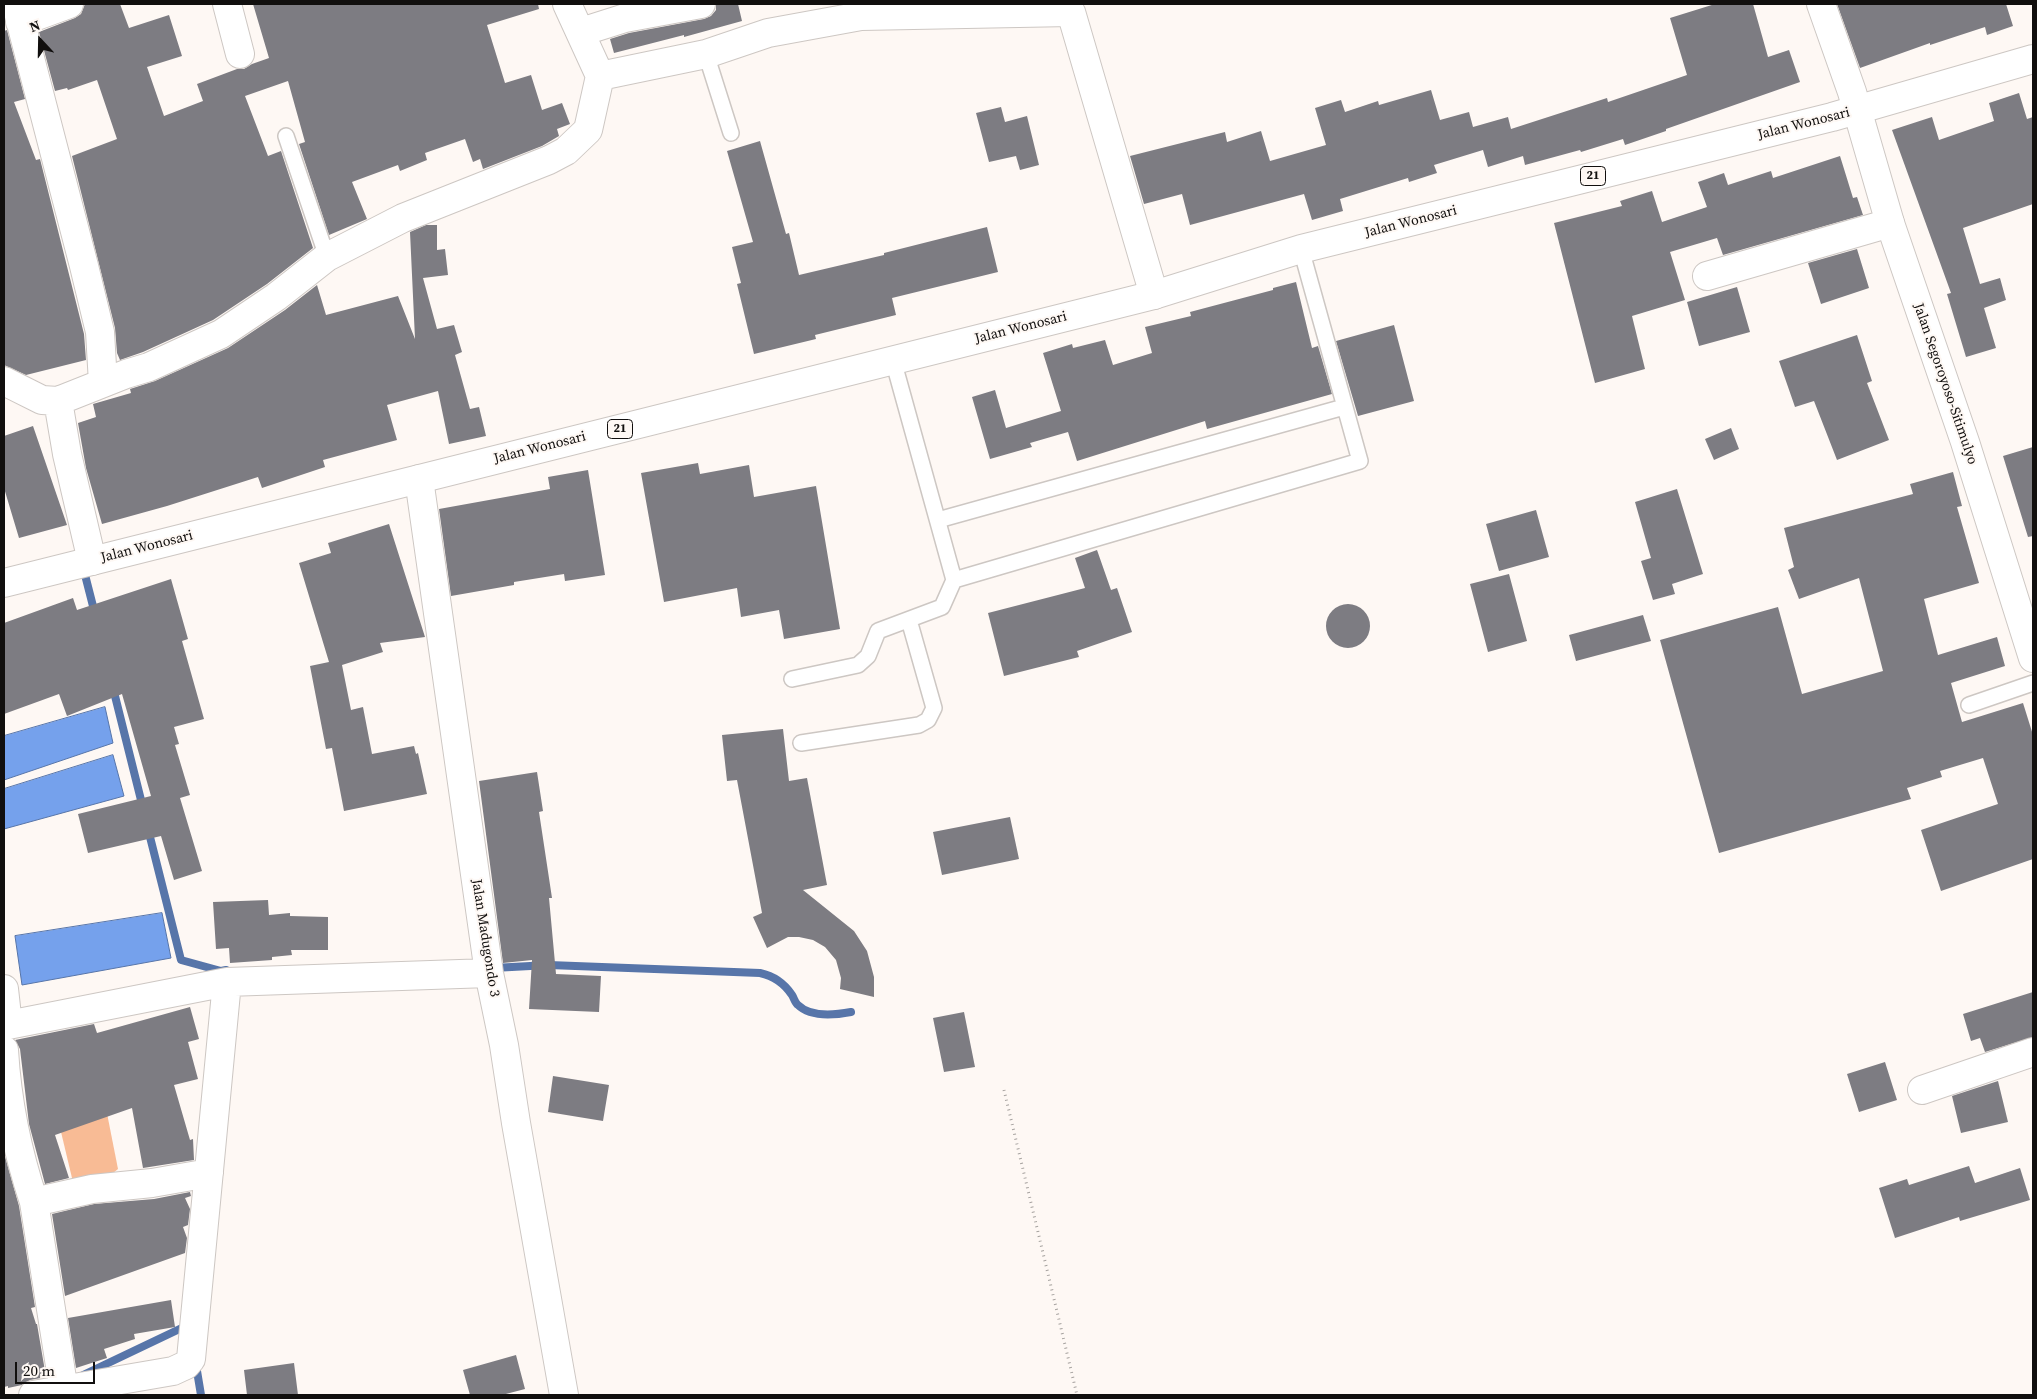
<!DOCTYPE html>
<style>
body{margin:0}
#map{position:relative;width:2037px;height:1399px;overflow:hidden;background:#fef8f4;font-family:"Source Serif 4",serif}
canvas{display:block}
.frame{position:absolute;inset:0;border:5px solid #110f0e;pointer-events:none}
.north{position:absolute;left:15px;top:15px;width:50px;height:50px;-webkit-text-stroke:4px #fef8f4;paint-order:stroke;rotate:339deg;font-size:14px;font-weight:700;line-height:20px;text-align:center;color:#110f0e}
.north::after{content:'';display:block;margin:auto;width:18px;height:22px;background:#110f0e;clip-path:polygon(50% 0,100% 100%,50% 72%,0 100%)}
.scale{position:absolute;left:15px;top:1362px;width:80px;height:22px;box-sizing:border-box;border:2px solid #110f0e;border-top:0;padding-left:6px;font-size:15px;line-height:18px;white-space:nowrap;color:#110f0e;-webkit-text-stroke:4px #fef8f4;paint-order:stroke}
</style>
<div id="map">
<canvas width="2037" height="1399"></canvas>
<div class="frame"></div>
<div class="north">N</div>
<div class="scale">20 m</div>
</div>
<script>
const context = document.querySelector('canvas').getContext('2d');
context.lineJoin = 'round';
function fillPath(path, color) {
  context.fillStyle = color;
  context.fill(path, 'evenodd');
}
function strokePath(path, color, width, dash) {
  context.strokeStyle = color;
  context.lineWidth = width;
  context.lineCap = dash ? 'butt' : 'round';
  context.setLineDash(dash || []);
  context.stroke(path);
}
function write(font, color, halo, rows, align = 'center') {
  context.font = font + ' "Source Serif 4",serif';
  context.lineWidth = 4;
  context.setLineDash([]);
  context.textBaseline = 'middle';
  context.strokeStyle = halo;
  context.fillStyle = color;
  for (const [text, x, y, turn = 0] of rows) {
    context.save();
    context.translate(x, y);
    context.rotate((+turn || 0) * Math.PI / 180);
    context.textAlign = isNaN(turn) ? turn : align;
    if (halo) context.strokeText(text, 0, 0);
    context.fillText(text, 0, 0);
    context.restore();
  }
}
fillPath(new Path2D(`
 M 101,1083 L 118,1169 L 102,1182 L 72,1178 L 51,1090 Z`), '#f8bb95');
const water = new Path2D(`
 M 105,707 L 113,743 L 4,780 L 4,736 Z
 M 113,755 L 124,796 L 4,829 L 4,789 Z
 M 162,913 L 171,958 L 22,985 L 15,936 Z`);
fillPath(water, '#75a1ec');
strokePath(water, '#5775a9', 1);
strokePath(new Path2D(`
 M 83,567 L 95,614
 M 113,688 L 143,808
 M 148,829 L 181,960 L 221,971 L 226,970
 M 493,968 L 549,965 L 760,973 C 774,976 784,983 792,995 C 794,998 795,1003 798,1005 C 811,1018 835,1015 851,1012
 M 196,1365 L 201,1395
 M 81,1376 L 188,1325`), '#5775a9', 8);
fillPath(new Path2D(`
 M 85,4 L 120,4 L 129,28 L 169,15 L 182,56 L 147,67 L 164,116 L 203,101 L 197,84 L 237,69 L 244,69 L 252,64 L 269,58 L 253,4 L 538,4 L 539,9 L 487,25 L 505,83 L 531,75 L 542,110 L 562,103 L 570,124 L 557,129 L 559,136 L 542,146 L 483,169 L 480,159 L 473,162 L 465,139 L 425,153 L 427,160 L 400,171 L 398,165 L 352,182 L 367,219 L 329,235 L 299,144 L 305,142 L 288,81 L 245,96 L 268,156 L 281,151 L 313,248 L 267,284 L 213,320 L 143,352 L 120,360 L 117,353 L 115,328 L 72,156 L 117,139 L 97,80 L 68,90 L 67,88 L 55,91 L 39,32 L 75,18 L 81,14 Z
 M 716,4 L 738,4 L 742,21 L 684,37 L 684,35 L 614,53 L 610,39 L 629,33 L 704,19 L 711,16 L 716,10 Z
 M 1715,4 L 1753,4 L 1768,57 L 1789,50 L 1800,82 L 1666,129 L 1666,131 L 1625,145 L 1623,139 L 1581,152 L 1580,150 L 1525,165 L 1523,156 L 1488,167 L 1483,150 L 1434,165 L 1437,173 L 1409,182 L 1408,178 L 1340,199 L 1343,211 L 1312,220 L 1304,194 L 1190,225 L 1182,194 L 1144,204 L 1130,156 L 1225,132 L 1227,142 L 1261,131 L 1270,161 L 1326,145 L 1315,108 L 1341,100 L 1345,112 L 1378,101 L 1379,105 L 1431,90 L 1440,120 L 1469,112 L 1473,127 L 1508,117 L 1511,129 L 1607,98 L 1608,102 L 1687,75 L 1670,18 Z
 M 1837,4 L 2006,4 L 2013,26 L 1987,35 L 1985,27 L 1930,45 L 1930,43 L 1860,68 Z
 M 7,30 L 25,99 L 14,102 L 36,160 L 40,159 L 84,334 L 86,360 L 26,375 L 4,365 L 4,31 Z
 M 2019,93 L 2027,119 L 2033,117 L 2033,204 L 1963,228 L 1980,284 L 2000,278 L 2006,300 L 1984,308 L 1996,348 L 1966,357 L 1947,294 L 1951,293 L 1892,130 L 1932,117 L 1939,140 L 1994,121 L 1989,103 Z
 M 1001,107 L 1005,122 L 1027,116 L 1039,165 L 1020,170 L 1016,156 L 989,162 L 976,113 Z
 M 760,141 L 786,234 L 789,233 L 799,275 L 884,255 L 884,253 L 987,227 L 998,272 L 892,298 L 896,315 L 815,335 L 816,339 L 754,354 L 737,284 L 741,283 L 732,247 L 753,242 L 727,151 Z
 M 1840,156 L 1853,198 L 1857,197 L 1863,215 L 1723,255 L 1717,238 L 1670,252 L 1685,300 L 1632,316 L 1645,369 L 1595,383 L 1554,223 L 1622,206 L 1620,201 L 1652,191 L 1662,222 L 1707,207 L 1698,182 L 1724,173 L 1728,185 L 1771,171 L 1773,178 Z
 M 426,225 L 437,225 L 437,250 L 445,249 L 448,275 L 423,278 L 437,329 L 454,325 L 462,352 L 455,355 L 470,409 L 479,407 L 486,436 L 449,444 L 438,391 L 387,405 L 397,440 L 323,460 L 325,467 L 262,488 L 258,477 L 167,506 L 102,524 L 86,468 L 78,423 L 96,417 L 93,404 L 131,393 L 130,389 L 155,381 L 228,348 L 285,310 L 317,285 L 326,315 L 398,296 L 415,339 L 410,232 Z
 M 1857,249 L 1869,288 L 1821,304 L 1808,263 Z
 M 1296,282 L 1312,348 L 1318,346 L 1332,394 L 1207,429 L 1205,421 L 1077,461 L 1068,432 L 1030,443 L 1032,447 L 990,459 L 972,397 L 995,390 L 1006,428 L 1061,411 L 1043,353 L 1072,344 L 1073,348 L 1105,340 L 1113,365 L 1152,353 L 1145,327 L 1191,316 L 1190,312 L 1273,290 L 1273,288 Z
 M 1737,287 L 1750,332 L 1699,346 L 1687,302 Z
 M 1394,325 L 1414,401 L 1358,416 L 1336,341 Z
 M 1857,335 L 1872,381 L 1867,383 L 1889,440 L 1837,460 L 1814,401 L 1795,407 L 1779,361 Z
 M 33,426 L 67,525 L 19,538 L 4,488 L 4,436 Z
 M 1731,428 L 1739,449 L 1714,460 L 1705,439 Z
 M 2033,447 L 2033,536 L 2028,537 L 2003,456 Z
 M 698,463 L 700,474 L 749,465 L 754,497 L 816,486 L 840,629 L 784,639 L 779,610 L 741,617 L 737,588 L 664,602 L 641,473 Z
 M 588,470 L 605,575 L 565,581 L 564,574 L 514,582 L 514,585 L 451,596 L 439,509 L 550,489 L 548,477 Z
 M 1953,472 L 1962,506 L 1957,507 L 1979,583 L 1924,599 L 1938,655 L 1997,637 L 2005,666 L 1951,683 L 1962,722 L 2023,703 L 2033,735 L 2033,859 L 1941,891 L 1921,830 L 1998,804 L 1983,758 L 1940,771 L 1942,777 L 1907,788 L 1911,799 L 1719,853 L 1660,640 L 1778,607 L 1802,694 L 1883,671 L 1859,578 L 1799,599 L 1788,570 L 1794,567 L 1784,528 L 1913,494 L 1910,484 Z
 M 1677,489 L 1703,574 L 1672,584 L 1675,594 L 1653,600 L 1641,561 L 1651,558 L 1635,502 Z
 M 1536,510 L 1549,557 L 1499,571 L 1486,524 Z
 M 389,524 L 425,637 L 380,643 L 383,652 L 342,665 L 351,710 L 363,707 L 372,754 L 414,746 L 416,754 L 418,753 L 427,794 L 344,811 L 332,748 L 326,749 L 310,666 L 329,662 L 299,563 L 331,553 L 328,543 Z
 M 1097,550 L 1111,590 L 1117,588 L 1132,632 L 1077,651 L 1079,657 L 1004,676 L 988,613 L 1085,588 L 1075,558 Z
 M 1509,574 L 1527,641 L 1488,652 L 1470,584 Z
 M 171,579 L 188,639 L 182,641 L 204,719 L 174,727 L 179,744 L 175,745 L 190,795 L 180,798 L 202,871 L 174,880 L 161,836 L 88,853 L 78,814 L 151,796 L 122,694 L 67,716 L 59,694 L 4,714 L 4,623 L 73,598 L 77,610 Z
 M1326 626a22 22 0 1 1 44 0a22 22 0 1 1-44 0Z
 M 1643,615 L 1651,641 L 1576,661 L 1569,635 Z
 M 783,729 L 789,781 L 807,778 L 827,885 L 803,890 L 854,931 L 867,951 L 874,977 L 874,997 L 840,989 L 841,978 L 836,960 L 825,947 L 813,940 L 799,937 L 788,937 L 767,948 L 753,917 L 762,913 L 737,780 L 727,781 L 722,735 Z
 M 537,772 L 543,811 L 539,812 L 552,898 L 549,898 L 556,974 L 601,976 L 599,1012 L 529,1009 L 532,960 L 503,963 L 479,781 Z
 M 1010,817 L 1019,859 L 942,875 L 933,832 Z
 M 268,900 L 269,915 L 290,913 L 290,916 L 328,917 L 328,950 L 291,950 L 292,955 L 272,957 L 272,960 L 230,963 L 229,948 L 216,949 L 213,902 Z
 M 2033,992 L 2033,1037 L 1985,1052 L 1980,1038 L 1971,1041 L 1963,1014 Z
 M 190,1007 L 199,1039 L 188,1042 L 198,1079 L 174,1085 L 190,1140 L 193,1139 L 194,1160 L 143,1168 L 132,1108 L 55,1135 L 69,1178 L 45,1184 L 29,1124 L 20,1049 L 15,1040 L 94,1024 L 97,1033 Z
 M 964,1012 L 975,1067 L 944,1072 L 933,1018 Z
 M 1885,1062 L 1897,1100 L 1859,1112 L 1847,1074 Z
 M 553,1076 L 609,1085 L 603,1121 L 548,1112 Z
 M 1998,1081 L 2008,1122 L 1961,1133 L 1952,1096 Z
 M 4,1153 L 19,1206 L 35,1307 L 31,1308 L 36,1324 L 37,1324 L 46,1377 L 30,1380 L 22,1385 L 8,1388 L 8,1386 L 4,1387 Z
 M 1969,1166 L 1975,1183 L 2020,1168 L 2030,1200 L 1960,1221 L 1959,1217 L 1895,1238 L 1879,1188 L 1907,1179 L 1909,1185 Z
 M 190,1192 L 191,1196 L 185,1198 L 190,1209 L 188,1225 L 183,1227 L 187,1238 L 185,1253 L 65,1296 L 52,1214 L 94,1204 L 154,1199 Z
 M 171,1300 L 175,1327 L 134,1334 L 135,1339 L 104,1349 L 107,1358 L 76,1368 L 68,1318 Z
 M 516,1355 L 525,1389 L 502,1395 L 470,1395 L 463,1370 Z
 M 294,1363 L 298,1395 L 247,1395 L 244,1370 Z`), '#7d7c82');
const lane = new Path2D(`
 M 706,54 L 731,133
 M 286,136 L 327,257
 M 938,520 L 1344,407
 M 954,580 L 1360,461 L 1301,249
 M 792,679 L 858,665 L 868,656 L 878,631 L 942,607 L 954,580 L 893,360
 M 1969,705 L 2033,683
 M 801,743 L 919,725 L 928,720 L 934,708 L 909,620`);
const street = new Path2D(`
 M 16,4 L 84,266 L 100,332 L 103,383
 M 227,4 L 240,54
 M 20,22 L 69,4
 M 581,32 L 625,18 L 701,4
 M 600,76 L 706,54 L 768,33 L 861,16 L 1071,12 L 1154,295
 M 1707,276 L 1890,223
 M 4,381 L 42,400 L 58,401 L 126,374 L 149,367 L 221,334 L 276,297 L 327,257 L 403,218 L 549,160 L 566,151 L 588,130 L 600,76 L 567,4
 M 58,401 L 67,454 L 92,561
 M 419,479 L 489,973 L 504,1045 L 516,1123 L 564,1395
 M 4,989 L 8,1025 L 227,982 L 489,973
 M 4,1050 C 7,1101 18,1154 34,1202 L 64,1391
 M 1922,1090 L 2033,1052
 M 34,1202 L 92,1189 L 152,1183 L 209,1173
 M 33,1395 L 173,1371 L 186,1365 L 191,1359 L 227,982`);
const secondary = new Path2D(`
 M 1821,4 L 1852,92 L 1890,223 L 1965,442 L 2033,658`);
const highway = new Path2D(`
 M 4,583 L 1154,295 L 1301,249 L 1832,117 L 2033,59`);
strokePath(lane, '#cdc7c3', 18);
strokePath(street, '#cdc7c3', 30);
strokePath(secondary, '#cdc7c3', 30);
strokePath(highway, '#cdc7c3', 30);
strokePath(new Path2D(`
 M 1004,1090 L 1077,1395`), '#a6a29f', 3, [1, 4]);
strokePath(lane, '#fff', 15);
strokePath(street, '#fff', 28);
strokePath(secondary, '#fff', 28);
strokePath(highway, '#fff', 28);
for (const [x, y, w] of [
 [1593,176,25],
 [620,429,25]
]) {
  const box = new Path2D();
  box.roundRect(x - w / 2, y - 9.5, w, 19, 4);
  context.fillStyle = '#fef8f4';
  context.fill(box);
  strokePath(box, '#110f0e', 1);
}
write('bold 12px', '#110f0e', null, [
 ["21",1593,176],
 ["21",620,429]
]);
write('14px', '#110f0e', '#fef8f4', [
 ["Jalan Wonosari",1804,124,-14],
 ["Jalan Wonosari",1411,222,-14],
 ["Jalan Wonosari",1021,328,-14],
 ["Jalan Segoroyoso-Sitimulyo",1945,384,71],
 ["Jalan Wonosari",540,448,-14],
 ["Jalan Wonosari",147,547,-14],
 ["Jalan Madugondo 3",485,938,81]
]);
</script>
